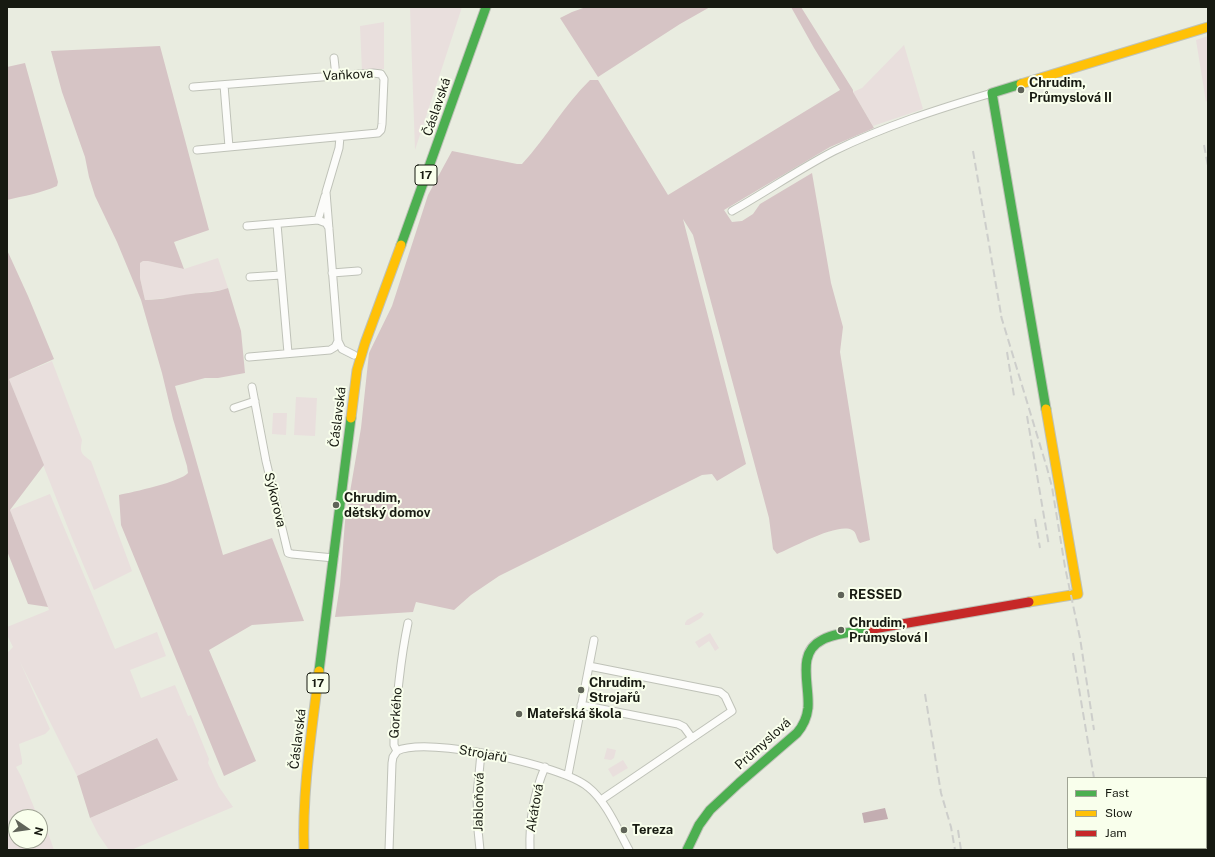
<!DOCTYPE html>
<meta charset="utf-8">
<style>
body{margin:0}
#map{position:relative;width:1215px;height:857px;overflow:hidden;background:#e9ece0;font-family:"Public Sans",sans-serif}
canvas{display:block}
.frame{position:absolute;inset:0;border:8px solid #171a11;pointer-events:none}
.legend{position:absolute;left:1067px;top:777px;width:140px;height:72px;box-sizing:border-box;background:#f9ffec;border:1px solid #9fa394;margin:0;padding:5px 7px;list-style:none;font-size:12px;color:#171a11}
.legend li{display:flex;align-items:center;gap:8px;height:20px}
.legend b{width:20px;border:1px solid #9fa394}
.north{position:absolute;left:8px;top:809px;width:40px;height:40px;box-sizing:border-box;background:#f9ffec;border:1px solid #9fa394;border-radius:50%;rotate:103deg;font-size:11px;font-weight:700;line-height:16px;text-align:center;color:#171a11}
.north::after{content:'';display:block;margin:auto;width:14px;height:18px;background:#606459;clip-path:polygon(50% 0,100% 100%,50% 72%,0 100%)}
</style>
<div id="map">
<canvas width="1215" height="857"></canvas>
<div class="frame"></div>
<ul class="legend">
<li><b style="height:5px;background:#4caf50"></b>Fast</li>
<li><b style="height:5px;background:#ffc107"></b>Slow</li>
<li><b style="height:5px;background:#c62828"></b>Jam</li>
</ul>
<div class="north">N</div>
</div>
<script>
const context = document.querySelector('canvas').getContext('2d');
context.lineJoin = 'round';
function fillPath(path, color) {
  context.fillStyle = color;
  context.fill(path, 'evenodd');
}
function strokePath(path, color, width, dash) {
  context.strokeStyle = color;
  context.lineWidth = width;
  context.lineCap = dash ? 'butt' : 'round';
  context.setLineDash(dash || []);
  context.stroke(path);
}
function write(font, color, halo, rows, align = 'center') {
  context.font = font + ' "Public Sans",sans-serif';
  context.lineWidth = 4;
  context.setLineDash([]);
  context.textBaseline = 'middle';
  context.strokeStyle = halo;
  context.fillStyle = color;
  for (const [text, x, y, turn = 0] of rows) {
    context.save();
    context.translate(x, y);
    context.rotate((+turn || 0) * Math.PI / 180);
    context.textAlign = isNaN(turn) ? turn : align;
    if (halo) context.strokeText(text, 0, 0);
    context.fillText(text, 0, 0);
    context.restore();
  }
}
fillPath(new Path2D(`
 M 410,7 L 462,7 L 415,150 Z
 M 384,22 L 384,69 L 362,71 L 360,26 Z
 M 1208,36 L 1208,99 L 1206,102 L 1196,40 Z
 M 904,45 L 923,109 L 873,126 L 853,92 L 862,88 Z
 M 218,258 L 228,288 L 223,290 L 191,294 L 178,297 L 145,300 L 140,278 L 140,263 L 143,261 L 148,261 L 184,269 Z
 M 52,361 L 82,440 C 80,452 80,453 91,461 L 132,571 L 94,590 L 72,538 L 9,379 Z
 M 296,397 L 317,398 L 315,436 L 294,435 Z
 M 273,413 L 287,413 L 286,435 L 272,434 Z
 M 50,494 L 115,649 L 157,632 L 166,656 L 130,670 L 141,698 L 175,685 L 188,716 L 191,715 L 209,759 L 208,763 L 219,787 L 233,807 L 131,850 L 109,850 L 98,834 L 90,818 L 177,781 L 156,738 L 77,776 L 20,662 L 50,729 L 45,734 L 19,744 L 22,760 L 22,764 L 16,767 L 21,776 L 38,817 L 16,817 L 16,841 L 40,841 L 40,821 L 42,831 L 47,830 L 54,850 L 7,850 L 7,653 L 13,647 L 7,635 L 7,627 L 49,610 L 10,510 Z
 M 701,612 L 704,614 L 701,618 L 689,625 L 685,625 L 685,623 L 687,620 Z
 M 710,633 L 719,648 L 715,651 L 709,641 L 699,648 L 695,642 Z
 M 607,748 L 616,750 L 614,758 L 611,760 L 604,759 Z
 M 623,760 L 628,768 L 613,777 L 608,769 Z`), '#e9dfdd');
fillPath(new Path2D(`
 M 586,7 L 710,7 L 680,24 L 598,77 L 560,18 L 572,12 Z
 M 791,7 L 801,7 L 853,90 L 853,92 L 874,128 L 830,147 L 724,210 L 732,222 L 742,221 L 753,214 L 760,204 L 812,173 L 831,283 L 843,327 L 840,352 L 870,540 L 860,543 C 856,539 857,532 852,530 C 838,522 792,548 777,554 L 773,549 L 769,518 L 693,235 L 683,219 L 746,464 L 717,481 L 712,474 L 702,475 L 499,576 L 471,595 L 454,610 L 416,602 L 413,612 L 335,617 L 340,585 L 345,521 L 361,428 L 369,353 L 392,306 L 428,195 L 452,151 L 517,164 L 522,164 C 547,137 564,105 590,80 L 598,80 L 668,195 L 840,90 L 814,48 Z
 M 160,46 L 209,230 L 174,242 L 184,269 L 148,261 L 143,261 L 140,263 L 140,278 L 145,300 C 162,300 176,296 191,294 C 204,292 216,293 228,288 L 241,331 L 245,373 L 218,378 L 205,378 L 175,386 L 223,555 L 272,538 L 304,621 L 252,625 L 209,650 L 256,761 L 224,776 L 121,525 L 119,495 C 133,492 180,482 188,473 L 187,466 L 173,419 L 162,373 L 141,300 L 117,242 L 95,196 L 89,177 L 85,157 L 62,92 L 51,51 Z
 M 25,63 L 58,182 L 57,186 C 41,193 24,196 7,200 L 7,67 Z
 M 7,250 L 28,296 L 54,359 L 9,379 L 44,465 L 10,510 L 48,607 L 28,604 L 7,551 Z
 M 157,738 L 178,780 L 90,818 L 77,776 Z`), '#d6c4c5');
fillPath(new Path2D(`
 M 885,808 L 888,819 L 864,823 L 862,813 Z`), '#c3adb1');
const street = new Path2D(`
 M 334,58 L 336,76
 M 224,85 L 229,147
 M 193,87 L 373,73 L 381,74 L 384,79 L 382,124 L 381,130 L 378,133 L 197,150
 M 340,137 L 339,148 L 326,192 L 338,341 L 342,349 L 354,355
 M 732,211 C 766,192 799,169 834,151 C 885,126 938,109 992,93
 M 318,220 L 325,196
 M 277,224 L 288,353
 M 247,226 L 318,220 L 326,223 L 329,228
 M 332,273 L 358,271
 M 250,277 L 281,275
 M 249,357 L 330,350 L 335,347 L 338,341
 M 252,387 L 266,461 L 288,553 L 292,554 L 334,558
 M 234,408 L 255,401
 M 589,666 L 720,692 L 725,696 L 732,711 L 601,800
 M 581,705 L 678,724 L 684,727 L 692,738
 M 397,751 C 427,736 562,765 588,787 C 606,801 618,830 629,850
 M 397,751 L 394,745 L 394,737 C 397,699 400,661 408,623
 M 568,775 L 594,640
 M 389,850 L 392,763 L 393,757 L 397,751
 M 480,850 L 478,830 L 477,795 L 481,753
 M 530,850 C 529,822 534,793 545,767`);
const fast = new Path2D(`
 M 1021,84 L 992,93 L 1046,409
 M 401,245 L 486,7
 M 319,671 L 351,418
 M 687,850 L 699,825 L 710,810 L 739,783 L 797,733 C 803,726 807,717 808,708 C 810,685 796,653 822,640 C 837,632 857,632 873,629`);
const slow = new Path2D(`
 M 1021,84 L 1208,27
 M 351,418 L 357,370 L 365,343 L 401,245
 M 1029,602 L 1078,594 L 1046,409
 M 304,850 C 302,790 312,730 319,671`);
const jam = new Path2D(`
 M 873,629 L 1029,602`);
strokePath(street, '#bfc2b8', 9);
strokePath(fast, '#bfc2b8', 11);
strokePath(slow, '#bfc2b8', 11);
strokePath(jam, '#bfc2b8', 11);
strokePath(street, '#fcfcfa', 7);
strokePath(fast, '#4caf50', 9);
strokePath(slow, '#ffc107', 9);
strokePath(jam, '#c62828', 9);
strokePath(new Path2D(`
 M 1204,145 L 1208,166
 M 973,151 L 1002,320
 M 1001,316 L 1047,468 L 1052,487 L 1065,567 L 1080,638 L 1094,730
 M 1007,352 L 1014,396
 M 1027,416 L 1049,546
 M 1035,519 L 1040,548
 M 1073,653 L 1094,778
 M 925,694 L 941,793 L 951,827 L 955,850
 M 958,830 L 961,850
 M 1099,848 L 1099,850
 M 1105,848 L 1105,850`), '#cdcecb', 2, [8, 4]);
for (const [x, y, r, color] of [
 [1021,90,4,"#606459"],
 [336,505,4,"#606459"],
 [841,595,4,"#606459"],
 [841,630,4,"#606459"],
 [581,690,4,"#606459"],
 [519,714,4,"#606459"],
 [624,830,4,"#606459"]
]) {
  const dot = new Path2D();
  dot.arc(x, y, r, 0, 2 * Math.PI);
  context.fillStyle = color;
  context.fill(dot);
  strokePath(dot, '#f9ffec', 1.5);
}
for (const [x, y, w] of [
 [426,175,22],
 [318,683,22]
]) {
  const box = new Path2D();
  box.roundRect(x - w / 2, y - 10, w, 20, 3);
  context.fillStyle = '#f9ffec';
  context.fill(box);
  strokePath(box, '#171a11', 1);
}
write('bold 12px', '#171a11', null, [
 ["17",426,175],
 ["17",318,683]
]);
write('13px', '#171a11', '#f9ffec', [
 ["Vaňkova",348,75,-3],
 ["Čáslavská",437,107,-71],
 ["Čáslavská",338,417,-83],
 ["Sýkorova",275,500,76],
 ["Gorkého",396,713,-86],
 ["Čáslavská",298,739,-83],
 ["Průmyslová",763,744,-42],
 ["Strojařů",483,754,10],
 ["Jabloňová",479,802,-89],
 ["Akátová",535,808,-80]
]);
write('bold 13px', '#171a11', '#f9ffec', [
 ["Chrudim,",1029,83],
 ["Průmyslová II",1029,98],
 ["Chrudim,",344,498],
 ["dětský domov",344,513],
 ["RESSED",849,595],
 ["Chrudim,",849,623],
 ["Průmyslová I",849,638],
 ["Chrudim,",589,683],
 ["Strojařů",589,698],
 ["Mateřská škola",527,714],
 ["Tereza",632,830]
], 'left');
</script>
